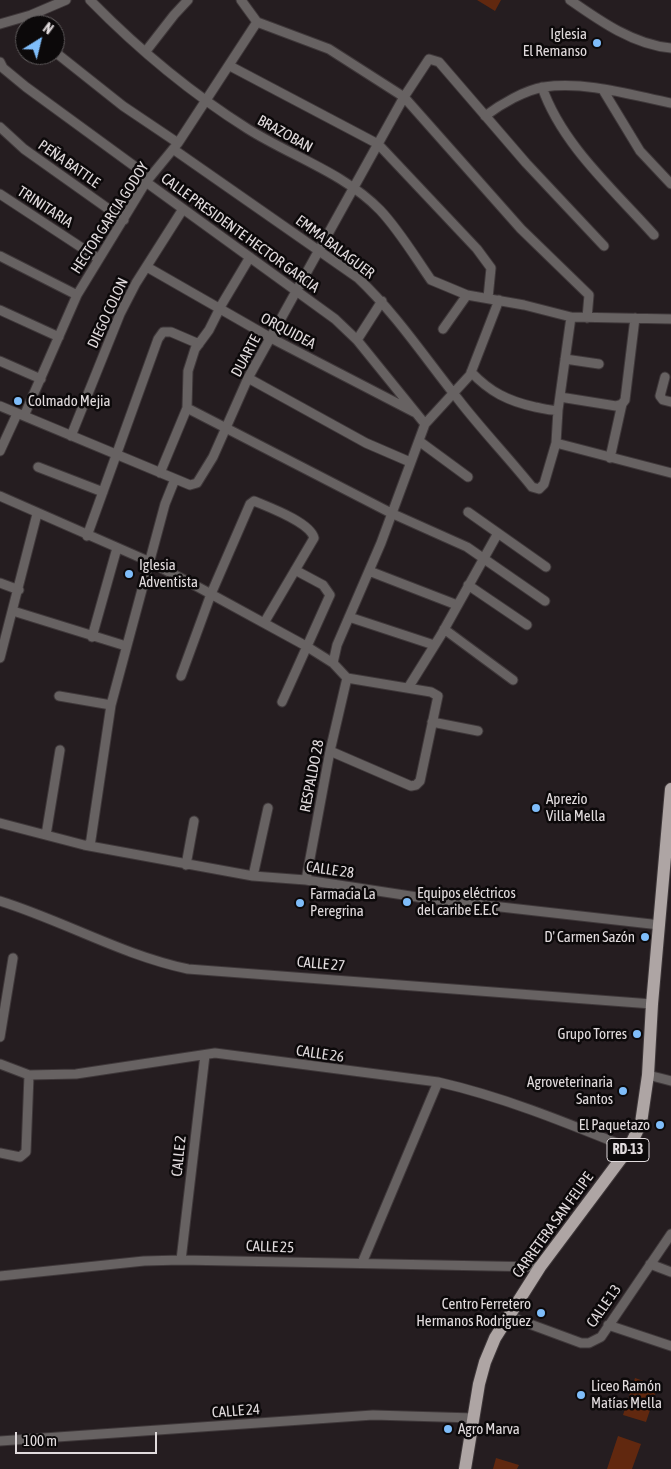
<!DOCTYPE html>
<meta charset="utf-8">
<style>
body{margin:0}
#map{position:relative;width:671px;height:1469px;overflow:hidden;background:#251d20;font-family:"Asap Condensed",sans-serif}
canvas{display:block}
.north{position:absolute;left:15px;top:15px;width:50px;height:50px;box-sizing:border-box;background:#0c090a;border:1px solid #615d5e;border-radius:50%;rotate:36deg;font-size:14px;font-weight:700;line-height:20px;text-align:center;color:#e1dbdd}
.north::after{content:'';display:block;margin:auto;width:18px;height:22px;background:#7fbdfa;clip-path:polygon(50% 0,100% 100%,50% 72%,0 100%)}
.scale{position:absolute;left:15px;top:1432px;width:142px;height:22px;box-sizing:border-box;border:2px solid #e1dbdd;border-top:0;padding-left:6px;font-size:15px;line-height:18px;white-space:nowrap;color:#e1dbdd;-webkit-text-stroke:4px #0c090a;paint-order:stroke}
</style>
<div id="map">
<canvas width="671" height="1469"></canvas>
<div class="north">N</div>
<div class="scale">100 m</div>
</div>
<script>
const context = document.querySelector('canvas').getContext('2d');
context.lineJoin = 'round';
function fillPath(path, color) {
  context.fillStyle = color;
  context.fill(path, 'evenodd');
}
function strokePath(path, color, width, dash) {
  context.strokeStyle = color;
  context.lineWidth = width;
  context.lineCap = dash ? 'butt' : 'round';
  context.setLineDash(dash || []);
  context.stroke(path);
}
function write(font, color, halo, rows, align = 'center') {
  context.font = font + ' "Asap Condensed",sans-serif';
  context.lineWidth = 5;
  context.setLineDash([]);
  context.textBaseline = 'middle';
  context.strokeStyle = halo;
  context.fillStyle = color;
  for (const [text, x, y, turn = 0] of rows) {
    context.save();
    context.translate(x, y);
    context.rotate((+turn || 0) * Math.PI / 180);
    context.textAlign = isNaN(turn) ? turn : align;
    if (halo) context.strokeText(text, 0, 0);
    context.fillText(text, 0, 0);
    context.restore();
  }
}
fillPath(new Path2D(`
 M 477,0 L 501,0 L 495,11 Z
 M 635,1378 L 658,1386 L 646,1422 L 623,1415 Z
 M 618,1436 L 641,1444 L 632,1469 L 607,1469 Z
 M 496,1458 L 519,1465 L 517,1469 L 493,1469 Z`), '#61280f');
const minor = new Path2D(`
 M 90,0 C 137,48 191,93 248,129 C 291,156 344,173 380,210 C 399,230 415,257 431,280 L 467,295 L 524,305 L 571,317 L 671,319
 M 241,0 L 257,22 L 329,49 L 404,97 L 521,229 L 589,295 L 587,318
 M 570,0 C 600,21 634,45 671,48
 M 31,15 L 35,25
 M 0,24 L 31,15 L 66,0
 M 146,51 L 174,15 L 188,0
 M 55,52 L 123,106 L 178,143
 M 0,62 L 3,68 L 26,87 L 141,171 L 146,182 L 335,319 L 357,340 L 425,424
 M 230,66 L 378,144 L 477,249 L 491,268 L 488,298
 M 542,87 C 562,145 614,190 654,235
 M 603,90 L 640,151 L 671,184
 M 485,116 C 501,104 525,90 544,87 C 586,81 631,95 671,103
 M 0,127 L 24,149 L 124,220
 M 173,149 L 358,278 C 397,315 425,358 458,399 C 481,429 508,457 532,487 L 539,489 L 544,484 L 556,443 L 558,410 L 571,317
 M 0,194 L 99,259
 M 0,256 L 77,295
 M 147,267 L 271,338 L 414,412
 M 0,310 L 59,337
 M 443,329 L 467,295
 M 357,340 L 382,301
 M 565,359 L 599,364
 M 0,361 L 41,379
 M 471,372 C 490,392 508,401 535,407 C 542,408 550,411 558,410
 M 665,377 L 660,396 L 663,400 L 671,402
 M 248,378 L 366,443 L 410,462
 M 560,397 L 616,406 L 622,404
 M 0,406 L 190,485 L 197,483 L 213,457 L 248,378 L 404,97 L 429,59 L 439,62 L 526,163 L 604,246
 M 187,408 L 391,513 L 467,547 L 545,601
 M 24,416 L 77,295 L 146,182 L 178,143 L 257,22
 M 71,436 L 120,314 L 136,283 L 183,209
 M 419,441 L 468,477
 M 556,443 L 671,473
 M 0,451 L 17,414
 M 610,458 L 622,404 L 625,400 L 635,318
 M 38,467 L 103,492
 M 160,473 L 187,408 L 188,371 L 195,349 L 209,330 L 222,304 L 250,257
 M 0,496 L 148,561 L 198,587 L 306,646 L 333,663 L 347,678 L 431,692 L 438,696 L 420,781 L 416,785 L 411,786 L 330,751
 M 468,512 L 546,567
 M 87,536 L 158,339 L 163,332 L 171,332 L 199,344
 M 369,571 L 457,605
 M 0,583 L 19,590
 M 468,585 L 527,625
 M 13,611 L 126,646
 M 349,617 L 434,645
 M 444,629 L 513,680
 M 92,637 L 117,548
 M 0,658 L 37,514
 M 333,663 L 337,645 L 381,543 L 425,424 L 470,375 L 499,300
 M 181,676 L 211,594 L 250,504 L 254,501 C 268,507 310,522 314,538 L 264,623
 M 408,688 L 441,635 L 498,533
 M 59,696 L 111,705
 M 282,702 L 330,595 L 323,585 L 295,570
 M 432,722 L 478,731
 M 0,823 L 84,845 L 253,876 L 306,880 L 430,899 L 660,925
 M 46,835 L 60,750
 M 90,846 L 111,705 L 165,504 L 175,479
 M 186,865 L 194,821
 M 253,876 L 268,808
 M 306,880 L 330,751 L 347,678
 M 0,901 C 64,921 122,955 188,969 L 652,1004
 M 0,1037 L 13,958
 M 0,1064 L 29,1075 L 76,1074 L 215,1053 L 438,1082 C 504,1097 567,1123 629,1148
 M 648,1075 L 671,1081
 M 0,1153 L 20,1157 L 26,1152 L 29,1075
 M 181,1260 L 205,1055
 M 362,1263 L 438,1082
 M 650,1264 L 671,1272
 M 0,1276 L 144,1261 L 181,1260 L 540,1267
 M 508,1316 L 581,1343 L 589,1343 L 601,1337 L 671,1234
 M 608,1325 L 671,1346
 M 0,1441 L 373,1415 L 474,1418`);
const primary = new Path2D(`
 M 465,1469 L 479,1384 L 485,1362 L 495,1338 L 540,1267 L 629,1148 L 641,1123 L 648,1075 L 652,1004 L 671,789`);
strokePath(minor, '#3f383a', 11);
strokePath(primary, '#3f383a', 14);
strokePath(minor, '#676262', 9);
strokePath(primary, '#aea5a4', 12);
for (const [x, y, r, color] of [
 [597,43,5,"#7fbdfa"],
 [18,401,5,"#7fbdfa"],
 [129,574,5,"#7fbdfa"],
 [536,808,5,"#7fbdfa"],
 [407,902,5,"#7fbdfa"],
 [300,903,5,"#7fbdfa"],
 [645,937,5,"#7fbdfa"],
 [637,1034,5,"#7fbdfa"],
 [623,1091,5,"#7fbdfa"],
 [660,1125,5,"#7fbdfa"],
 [541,1313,5,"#7fbdfa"],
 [581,1395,5,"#7fbdfa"],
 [448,1429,5,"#7fbdfa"]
]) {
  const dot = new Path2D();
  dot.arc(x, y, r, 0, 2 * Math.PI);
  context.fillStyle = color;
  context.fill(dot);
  strokePath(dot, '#0c090a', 2);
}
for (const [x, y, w] of [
 [628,1150,42]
]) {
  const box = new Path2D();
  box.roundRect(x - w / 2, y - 11.5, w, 23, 4);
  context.fillStyle = '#0c090a';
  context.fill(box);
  strokePath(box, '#e1dbdd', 1);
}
write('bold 14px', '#e1dbdd', null, [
 ["RD-13",628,1150]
]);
write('15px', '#e1dbdd', '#0c090a', [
 ["Iglesia",587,34,"right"],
 ["El Remanso",587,51,"right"],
 ["Colmado Mejia",28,401],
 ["Iglesia",139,565],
 ["Adventista",139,582],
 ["Aprezio",546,799],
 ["Villa Mella",546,816],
 ["Equipos eléctricos",417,893],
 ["del caribe E.E.C",417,910],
 ["Farmacia La",310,894],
 ["Peregrina",310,911],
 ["D' Carmen Sazón",635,937,"right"],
 ["Grupo Torres",627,1034,"right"],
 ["Agroveterinaria",613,1082,"right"],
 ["Santos",613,1099,"right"],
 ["El Paquetazo",650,1125,"right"],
 ["Centro Ferretero",531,1304,"right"],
 ["Hermanos Rodriguez",531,1321,"right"],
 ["Liceo Ramón",591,1386],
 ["Matías Mella",591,1403],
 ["Agro Marva",458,1429]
], 'left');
write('15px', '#e1dbdd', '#0c090a', [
 ["BRAZOBAN",285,134,29],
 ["PEÑA BATTLE",69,164,35],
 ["TRINITARIA",45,207,33],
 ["HECTOR GARCIA GODOY",110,218,-57],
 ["CALLE PRESIDENTE HECTOR GARCIA",240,233,36],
 ["EMMA BALAGUER",335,247,37],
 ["DIEGO COLON",108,313,-65],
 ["ORQUIDEA",288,331,28],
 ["DUARTE",246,356,-62],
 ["RESPALDO 28",312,776,-79],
 ["CALLE 28",330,870,8],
 ["CALLE 27",321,964,5],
 ["CALLE 26",320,1054,8],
 ["CALLE 2",179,1156,-84],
 ["CARRETERA SAN FELIPE",553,1225,-54],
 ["CALLE 25",270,1247,2],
 ["CALLE 13",604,1306,-55],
 ["CALLE 24",236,1411,-4]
]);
</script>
